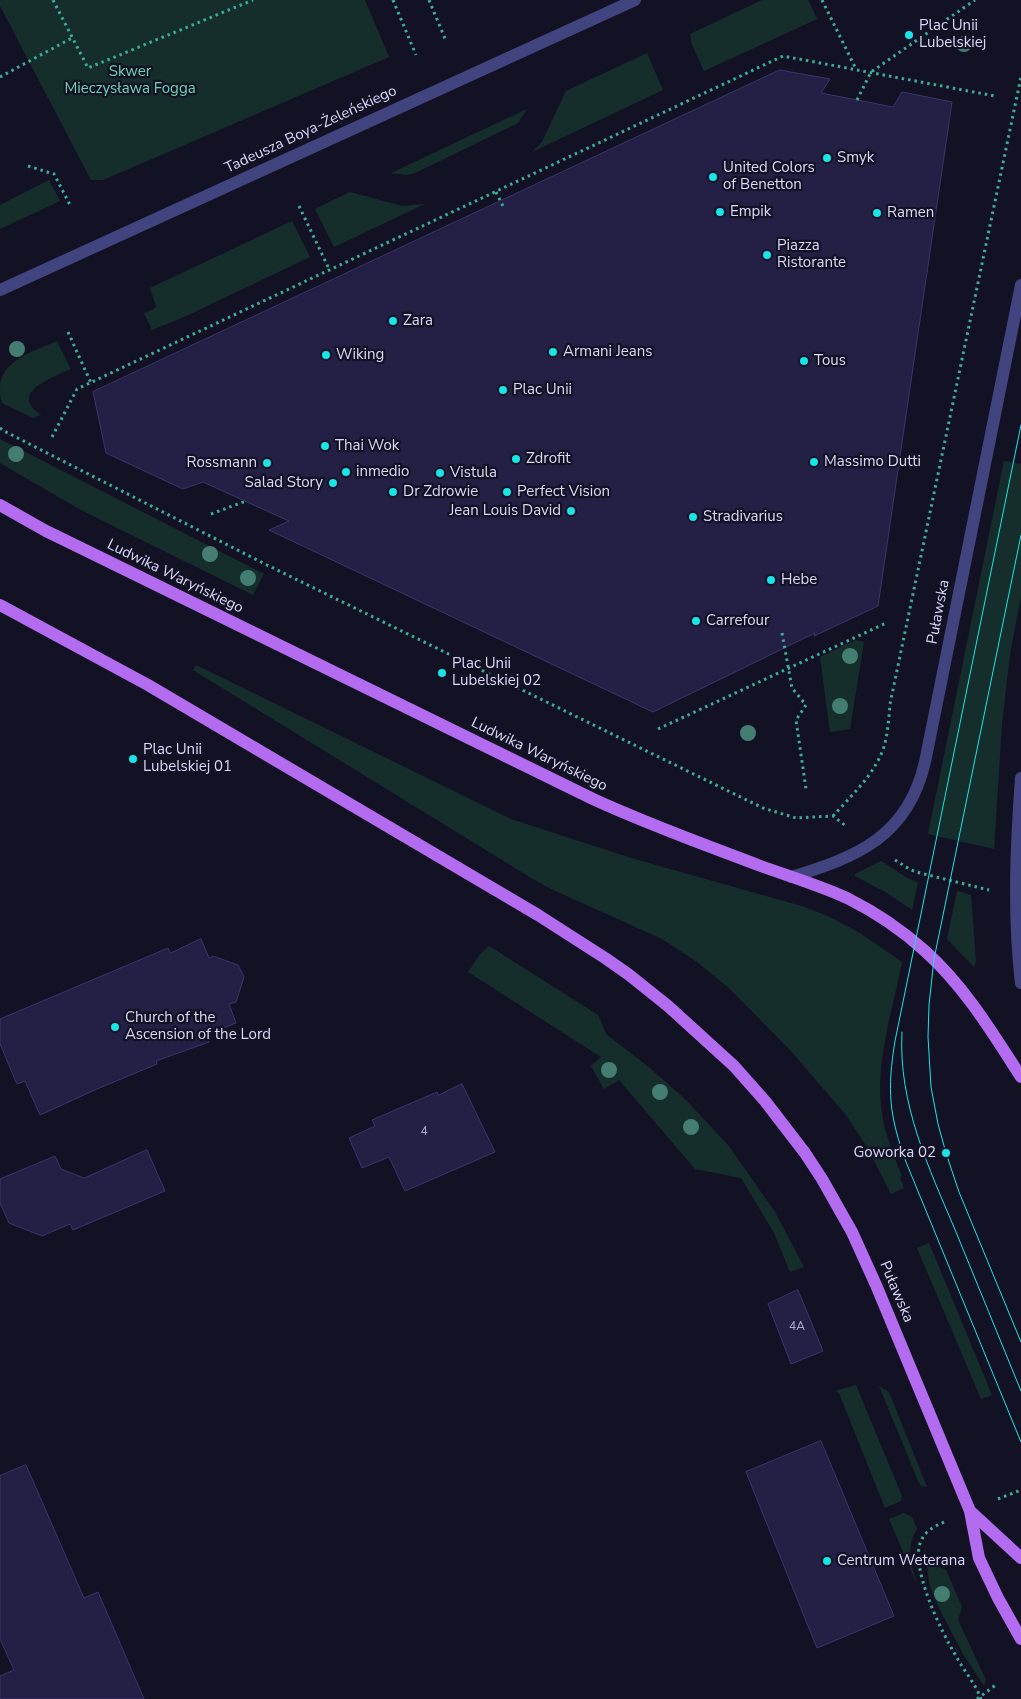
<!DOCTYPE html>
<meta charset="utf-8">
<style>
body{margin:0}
canvas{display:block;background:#131225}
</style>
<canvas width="1021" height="1699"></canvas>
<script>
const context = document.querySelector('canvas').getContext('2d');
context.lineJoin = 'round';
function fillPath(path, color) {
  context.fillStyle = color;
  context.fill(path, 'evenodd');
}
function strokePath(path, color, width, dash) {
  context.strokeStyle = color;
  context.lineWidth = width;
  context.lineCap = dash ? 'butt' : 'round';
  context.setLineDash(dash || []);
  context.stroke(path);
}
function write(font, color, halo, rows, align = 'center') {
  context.font = font + ' "Nunito Sans",sans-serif';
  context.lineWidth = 4.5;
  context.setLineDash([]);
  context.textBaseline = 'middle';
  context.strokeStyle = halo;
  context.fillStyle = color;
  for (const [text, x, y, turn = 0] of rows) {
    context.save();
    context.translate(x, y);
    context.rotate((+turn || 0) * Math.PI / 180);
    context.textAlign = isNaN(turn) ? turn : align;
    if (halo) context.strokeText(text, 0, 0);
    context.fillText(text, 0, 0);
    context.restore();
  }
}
fillPath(new Path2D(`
 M 0,0 L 365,0 L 389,57 L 103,180 L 91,180 L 0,6 Z
 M 762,0 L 808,0 L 817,19 L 704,71 L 692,45 L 690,34 Z
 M 647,53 L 663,90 L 532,152 L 542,142 L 566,91 Z
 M 527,109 L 518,123 L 514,125 L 415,173 L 407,175 L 391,173 Z
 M 49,180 L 60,201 L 0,229 L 0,205 Z
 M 350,192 L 402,206 L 425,204 L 334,247 L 315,209 Z
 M 292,221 L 310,257 L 184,317 L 152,330 L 144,313 L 154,309 L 156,306 L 150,288 Z
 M 57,341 L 71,369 C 52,378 8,392 41,415 L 33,418 L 2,403 C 0,398 0,393 0,388 C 0,360 37,350 57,341 Z
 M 0,439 L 264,574 L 253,595 L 81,510 L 0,463 Z
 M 1004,461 L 1021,464 L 1021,596 L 1010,654 L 1002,724 L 994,849 L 928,834 Z
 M 855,640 L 864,642 L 850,729 L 830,732 L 820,657 Z
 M 196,665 L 511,819 L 631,858 L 805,907 L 832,918 L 860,933 L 902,962 C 893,1008 876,1060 881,1106 C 883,1130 893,1154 902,1176 L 900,1177 L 904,1188 L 891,1194 L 867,1147 L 846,1115 L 791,1051 L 730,989 L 697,962 L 662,939 L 551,889 L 533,879 L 193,670 Z
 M 881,861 L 909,879 L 918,882 L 912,910 L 887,893 L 855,876 L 855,874 Z
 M 957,891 L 971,895 L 976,962 L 974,967 L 947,939 Z
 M 489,946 L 598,1015 L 606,1034 L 650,1068 L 686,1100 L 728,1145 L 775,1212 L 804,1267 L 790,1272 L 774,1233 L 741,1178 L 695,1169 L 619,1080 L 604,1089 L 591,1066 L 601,1057 L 468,972 L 481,953 Z
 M 929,1243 L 992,1395 L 981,1399 L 917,1248 Z
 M 856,1385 L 902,1496 L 901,1501 L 885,1508 L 839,1393 L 835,1391 Z
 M 879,1386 L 889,1392 L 927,1487 L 922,1486 L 919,1483 Z
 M 904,1513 L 912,1517 L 917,1529 C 905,1550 911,1565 918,1587 L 889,1519 Z
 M 924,1548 L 931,1563 L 946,1570 L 962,1607 L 958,1620 L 986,1680 L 984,1686 L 963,1654 L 939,1608 L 930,1586 Z`), '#152e2b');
const building = new Path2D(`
 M 780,70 L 830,79 L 821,93 L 893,107 L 902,92 L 952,102 L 878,606 L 814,636 L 815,633 L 653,712 L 269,530 L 289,521 L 203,482 L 183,489 L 106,453 L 93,392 Z
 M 201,939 L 209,958 L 213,956 L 238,965 L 244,977 L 236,1002 L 229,1004 L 236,1023 L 206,1035 L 209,1042 L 156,1061 L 157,1064 L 97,1089 L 40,1115 L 25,1081 L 17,1084 L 0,1044 L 0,1019 L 168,948 L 170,953 Z
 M 462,1084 L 495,1152 L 405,1191 L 389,1157 L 362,1168 L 349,1138 L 375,1126 L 372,1120 L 437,1092 L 438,1095 Z
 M 147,1150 L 165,1191 L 73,1230 L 70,1224 L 42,1236 L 9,1223 L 0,1203 L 0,1179 L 55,1156 L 61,1169 L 84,1178 Z
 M 798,1290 L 823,1351 L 791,1364 L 768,1304 Z
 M 821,1441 L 894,1616 L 817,1648 L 746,1472 Z
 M 26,1465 L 84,1598 L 98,1592 L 144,1699 L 0,1699 L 0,1676 L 14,1670 L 0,1639 L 0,1476 Z`);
fillPath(building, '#241f44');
strokePath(building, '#3a346e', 1);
strokePath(new Path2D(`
 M 53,0 L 88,68 L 253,0
 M 393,0 L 416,55
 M 429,0 L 446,41
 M 822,0 L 856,69
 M 0,77 L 72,38
 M 857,100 L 871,72 L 975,0
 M 28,166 L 54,174 L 70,205
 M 496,192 L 504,208
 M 299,206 L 330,271
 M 68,332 L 91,383
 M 0,428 L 4,431 L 267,565 L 763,808 L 796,818 L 833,816 L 847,827
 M 52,437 L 77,389 L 783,56 L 995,96
 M 211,514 L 246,501
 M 782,633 L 792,688 L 806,705 L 796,720 L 806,789
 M 658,729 L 886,623
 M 833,816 C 852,795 878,771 885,743 C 888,730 889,717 890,704 L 1021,77
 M 895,860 L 911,870 L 920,873 L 989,890
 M 998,1499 L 1021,1490
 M 944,1522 C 935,1526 925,1531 921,1541 C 909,1566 942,1633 956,1656 C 964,1671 975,1683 981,1699
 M 977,1699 L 997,1684`), '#3cad9c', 3, [2.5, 4]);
strokePath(new Path2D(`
 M 0,290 L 635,0
 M 1021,778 C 1016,847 1013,915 1021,983
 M 791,877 C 858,857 908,836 925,762 L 1021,285`), '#41447f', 12);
strokePath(new Path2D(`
 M 0,505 L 46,531 L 85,550 L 593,799 C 647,824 703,844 758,865 C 788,876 819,885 847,898 C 875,912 902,930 925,951 C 965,987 992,1032 1021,1077
 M 0,605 L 148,685 L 538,915 L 605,958 L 628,974 L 668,1006 L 734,1066 L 765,1101 L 805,1153 L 822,1179 L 852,1232 L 876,1285 L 970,1511 L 979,1558 L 998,1598 L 1021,1639
 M 970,1511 L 1021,1558`), '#b36bf0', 12);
strokePath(new Path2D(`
 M 1021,425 L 895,1041 C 887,1090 889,1115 906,1162 L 1021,1442
 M 1021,535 L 934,959 L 929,1005 L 928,1037 L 931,1087 L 938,1124 L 946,1153 L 959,1192 L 1021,1342
 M 902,1032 C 898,1104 929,1168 956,1232 C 978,1285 999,1338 1021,1391`), '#18e5e8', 1);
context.fillStyle = '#447d72';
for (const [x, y] of [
 [964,44],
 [17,349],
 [16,454],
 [210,554],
 [248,578],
 [850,656],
 [840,706],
 [748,733],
 [609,1070],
 [660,1092],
 [691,1127],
 [942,1594]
]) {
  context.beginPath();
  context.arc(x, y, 8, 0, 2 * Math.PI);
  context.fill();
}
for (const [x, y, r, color] of [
 [909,35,5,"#18e5e8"],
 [827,158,5,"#18e5e8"],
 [713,177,5,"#18e5e8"],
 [720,212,5,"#18e5e8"],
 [877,213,5,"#18e5e8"],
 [767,255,5,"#18e5e8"],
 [393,321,5,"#18e5e8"],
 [553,352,5,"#18e5e8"],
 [326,355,5,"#18e5e8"],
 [804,361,5,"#18e5e8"],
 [503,390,5,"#18e5e8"],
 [325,446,5,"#18e5e8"],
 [516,459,5,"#18e5e8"],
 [814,462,5,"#18e5e8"],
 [267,463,5,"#18e5e8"],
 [346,472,5,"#18e5e8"],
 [440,473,5,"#18e5e8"],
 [333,483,5,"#18e5e8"],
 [393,492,5,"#18e5e8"],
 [507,492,5,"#18e5e8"],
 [571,511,5,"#18e5e8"],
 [693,517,5,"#18e5e8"],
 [771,580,5,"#18e5e8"],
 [696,621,5,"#18e5e8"],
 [442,673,5,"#18e5e8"],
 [133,759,5,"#18e5e8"],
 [115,1027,5,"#18e5e8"],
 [946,1153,5,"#18e5e8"],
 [827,1561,5,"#18e5e8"]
]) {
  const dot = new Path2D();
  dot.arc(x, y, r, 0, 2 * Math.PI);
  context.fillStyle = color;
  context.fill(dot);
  strokePath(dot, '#131225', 2);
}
write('12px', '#acaacd', null, [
 ["4",424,1132],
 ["4A",797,1327]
]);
write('15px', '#dad9fb', '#131225', [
 ["Plac Unii",919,26],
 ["Lubelskiej",919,43],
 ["Smyk",837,158],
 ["United Colors",723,168],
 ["of Benetton",723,185],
 ["Empik",730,212],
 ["Ramen",887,213],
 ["Piazza",777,246],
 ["Ristorante",777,263],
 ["Zara",403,321],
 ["Armani Jeans",563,352],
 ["Wiking",336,355],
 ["Tous",814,361],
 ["Plac Unii",513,390],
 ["Thai Wok",335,446],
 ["Zdrofit",526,459],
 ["Massimo Dutti",824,462],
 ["Rossmann",257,463,"right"],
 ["inmedio",356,472],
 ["Vistula",450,473],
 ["Salad Story",323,483,"right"],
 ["Dr Zdrowie",403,492],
 ["Perfect Vision",517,492],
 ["Jean Louis David",561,511,"right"],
 ["Stradivarius",703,517],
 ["Hebe",781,580],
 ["Carrefour",706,621],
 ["Plac Unii",452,664],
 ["Lubelskiej 02",452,681],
 ["Plac Unii",143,750],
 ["Lubelskiej 01",143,767],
 ["Church of the",125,1018],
 ["Ascension of the Lord",125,1035],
 ["Goworka 02",936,1153,"right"],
 ["Centrum Weterana",837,1561]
], 'left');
write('15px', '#6cd5b1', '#131225', [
 ["Skwer",130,72],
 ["Mieczysława Fogga",130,89]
]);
write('15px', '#dad9fb', '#131225', [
 ["Tadeusza Boya-Żeleńskiego",311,130,-25],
 ["Ludwika Waryńskiego",175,577,26],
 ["Puławska",939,612,-79],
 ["Ludwika Waryńskiego",539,755,26],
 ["Puławska",896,1292,67]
]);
</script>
